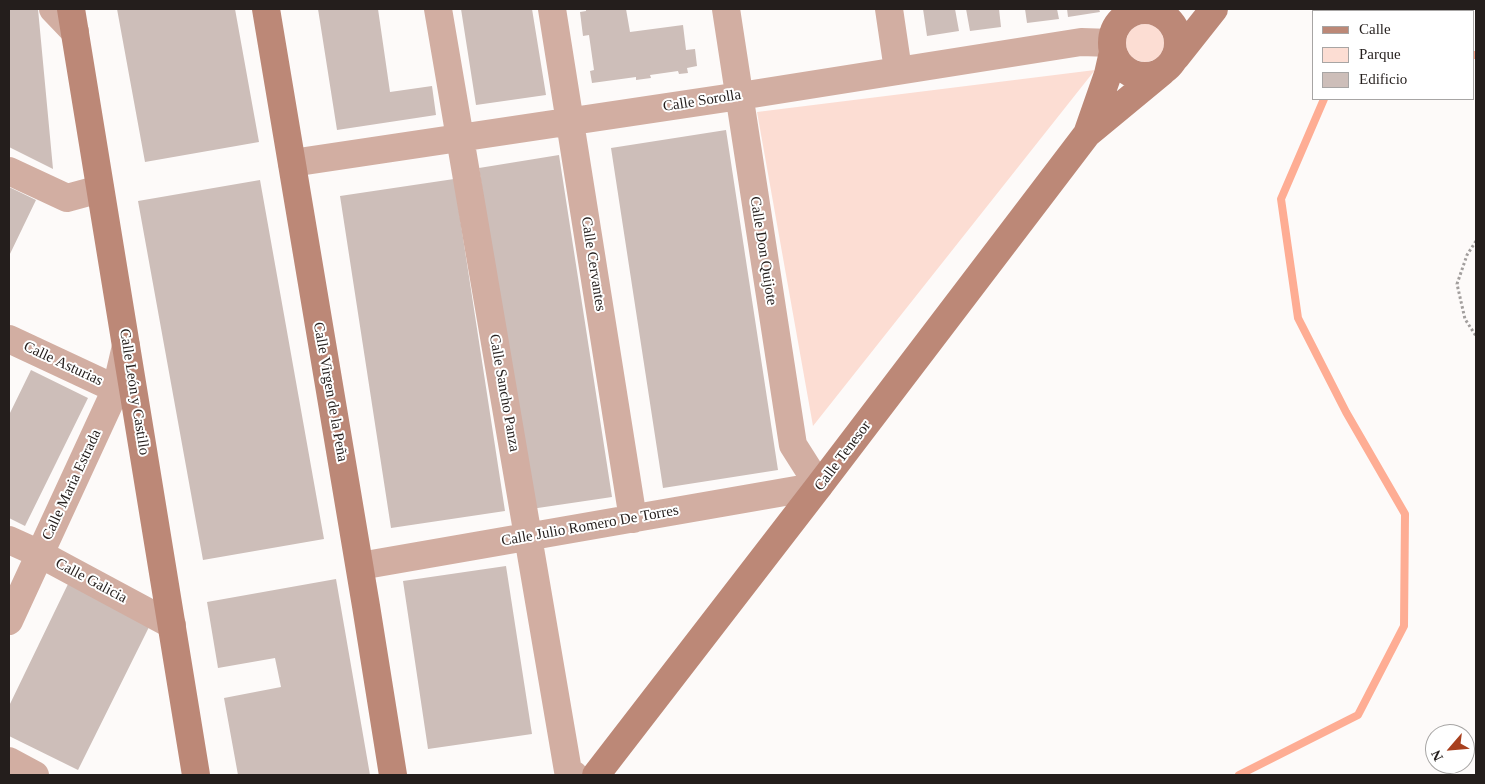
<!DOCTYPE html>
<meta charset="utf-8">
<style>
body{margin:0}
#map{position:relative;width:1485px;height:784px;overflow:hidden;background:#fdfaf9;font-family:"Times New Roman",serif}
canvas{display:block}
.frame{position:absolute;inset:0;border:10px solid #241e1c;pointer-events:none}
.legend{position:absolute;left:1312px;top:10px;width:162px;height:90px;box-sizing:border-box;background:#fff;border:1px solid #a7a5a4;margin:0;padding:6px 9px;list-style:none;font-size:15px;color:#241e1c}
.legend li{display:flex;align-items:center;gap:10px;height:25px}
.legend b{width:25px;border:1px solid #a7a5a4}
.north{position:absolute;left:1425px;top:724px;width:50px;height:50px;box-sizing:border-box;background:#fff;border:1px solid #a7a5a4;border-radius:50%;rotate:243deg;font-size:14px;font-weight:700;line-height:20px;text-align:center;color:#241e1c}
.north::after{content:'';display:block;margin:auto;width:18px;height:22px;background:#a8401e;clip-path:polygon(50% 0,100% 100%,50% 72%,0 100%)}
</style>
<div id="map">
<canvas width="1485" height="784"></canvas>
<div class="frame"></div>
<ul class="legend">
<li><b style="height:6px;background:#bc8877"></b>Calle</li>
<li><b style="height:14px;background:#fcddd3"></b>Parque</li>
<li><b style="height:14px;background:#cdbeb9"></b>Edificio</li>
</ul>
<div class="north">N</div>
</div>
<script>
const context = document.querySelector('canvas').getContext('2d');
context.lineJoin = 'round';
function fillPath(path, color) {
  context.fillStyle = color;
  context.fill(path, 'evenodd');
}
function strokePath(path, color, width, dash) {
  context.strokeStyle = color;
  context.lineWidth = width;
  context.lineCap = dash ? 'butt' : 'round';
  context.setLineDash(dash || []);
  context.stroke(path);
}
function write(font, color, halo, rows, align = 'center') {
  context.font = font + ' "Times New Roman",serif';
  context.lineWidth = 4;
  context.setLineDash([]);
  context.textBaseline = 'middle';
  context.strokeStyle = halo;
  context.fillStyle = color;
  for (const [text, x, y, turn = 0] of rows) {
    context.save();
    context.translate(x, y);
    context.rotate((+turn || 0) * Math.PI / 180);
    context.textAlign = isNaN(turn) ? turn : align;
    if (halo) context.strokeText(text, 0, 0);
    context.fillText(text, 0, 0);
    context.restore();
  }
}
fillPath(new Path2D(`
 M1126 43a19 19 0 1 1 38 0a19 19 0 1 1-38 0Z
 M 1095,70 L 813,426 L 757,112 Z`), '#fcddd3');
strokePath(new Path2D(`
 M 1474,55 L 1476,55
 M 1239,775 L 1358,715 L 1404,626 L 1405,514 L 1346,412 L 1298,318 L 1281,199 L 1324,99`), '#fead94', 8);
fillPath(new Path2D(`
 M 9,9 L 38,9 L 53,169 L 9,147 Z
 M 117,9 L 235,9 L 259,142 L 145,162 Z
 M 318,9 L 378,9 L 390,92 L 432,86 L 436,115 L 337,130 Z
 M 461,9 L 532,9 L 546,95 L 476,105 Z
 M 586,9 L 626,9 L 630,32 L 683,25 L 686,50 L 695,49 L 697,66 L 687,68 L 688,73 L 679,74 L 678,71 L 650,75 L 651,78 L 636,80 L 636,77 L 592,83 L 590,71 L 594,70 L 589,35 L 583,36 L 580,12 L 586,11 Z
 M 923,9 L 955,9 L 959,31 L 927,36 Z
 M 966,9 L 999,9 L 1001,27 L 970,31 Z
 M 1025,9 L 1057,9 L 1059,19 L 1027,23 Z
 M 1067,9 L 1099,9 L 1100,12 L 1068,17 Z
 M 726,130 L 778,470 L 663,488 L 611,148 Z
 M 559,155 L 612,497 L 531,509 L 479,168 Z
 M 454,179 L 505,511 L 391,528 L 340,196 Z
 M 260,180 L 324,539 L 203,560 L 138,201 Z
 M 9,187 L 36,200 L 9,256 Z
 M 31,370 L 88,398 L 25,526 L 9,518 L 9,415 Z
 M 506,566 L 532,734 L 428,749 L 403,581 Z
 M 336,579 L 370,775 L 238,775 L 224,698 L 281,687 L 275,658 L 218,668 L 207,602 Z
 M 68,584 L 150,625 L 78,770 L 9,736 L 9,706 Z`), '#cdbeb9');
strokePath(new Path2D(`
 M 1476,241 L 1467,255 L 1457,284 L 1465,319 L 1476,336`), '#a29e9d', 3, [2.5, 2.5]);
strokePath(new Path2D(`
 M 53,9 L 75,32
 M 438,9 L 568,771 L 574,775
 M 552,9 L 633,519
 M 889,9 L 898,70
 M 1132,9 L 1132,12
 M 292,163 L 740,96 L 1081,42 L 1112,43
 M 9,171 L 67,198 L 100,189
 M 9,339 L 116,389
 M 9,540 L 40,554 L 172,625
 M 360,566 L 819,486 L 793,445 L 726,9
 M 9,621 L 116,389 L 126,346
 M 9,761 L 35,775`), '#d2aea2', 28);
strokePath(new Path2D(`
 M 71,9 L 196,775
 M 266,9 L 366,606 L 393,775
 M1112 43a33 33 0 1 1 66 0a33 33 0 1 1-66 0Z
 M 1176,57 L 1214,9
 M 1087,134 L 1108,74 L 1113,52
 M 596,775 L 819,486 L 1087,134 L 1162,72`), '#bc8877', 28);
write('15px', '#241e1c', '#fff', [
 ["Calle Sorolla",702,101,-9],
 ["Calle Don Quijote",763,251,81],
 ["Calle Cervantes",593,264,81],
 ["Calle Asturias",63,364,25],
 ["Calle León y Castillo",134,392,81],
 ["Calle Virgen de la Peña",330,392,80],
 ["Calle Sancho Panza",504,393,80],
 ["Calle Tenesor",843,456,-53],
 ["Calle Maria Estrada",72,485,-65],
 ["Calle Julio Romero De Torres",590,526,-10],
 ["Calle Galicia",91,581,28]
]);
</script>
